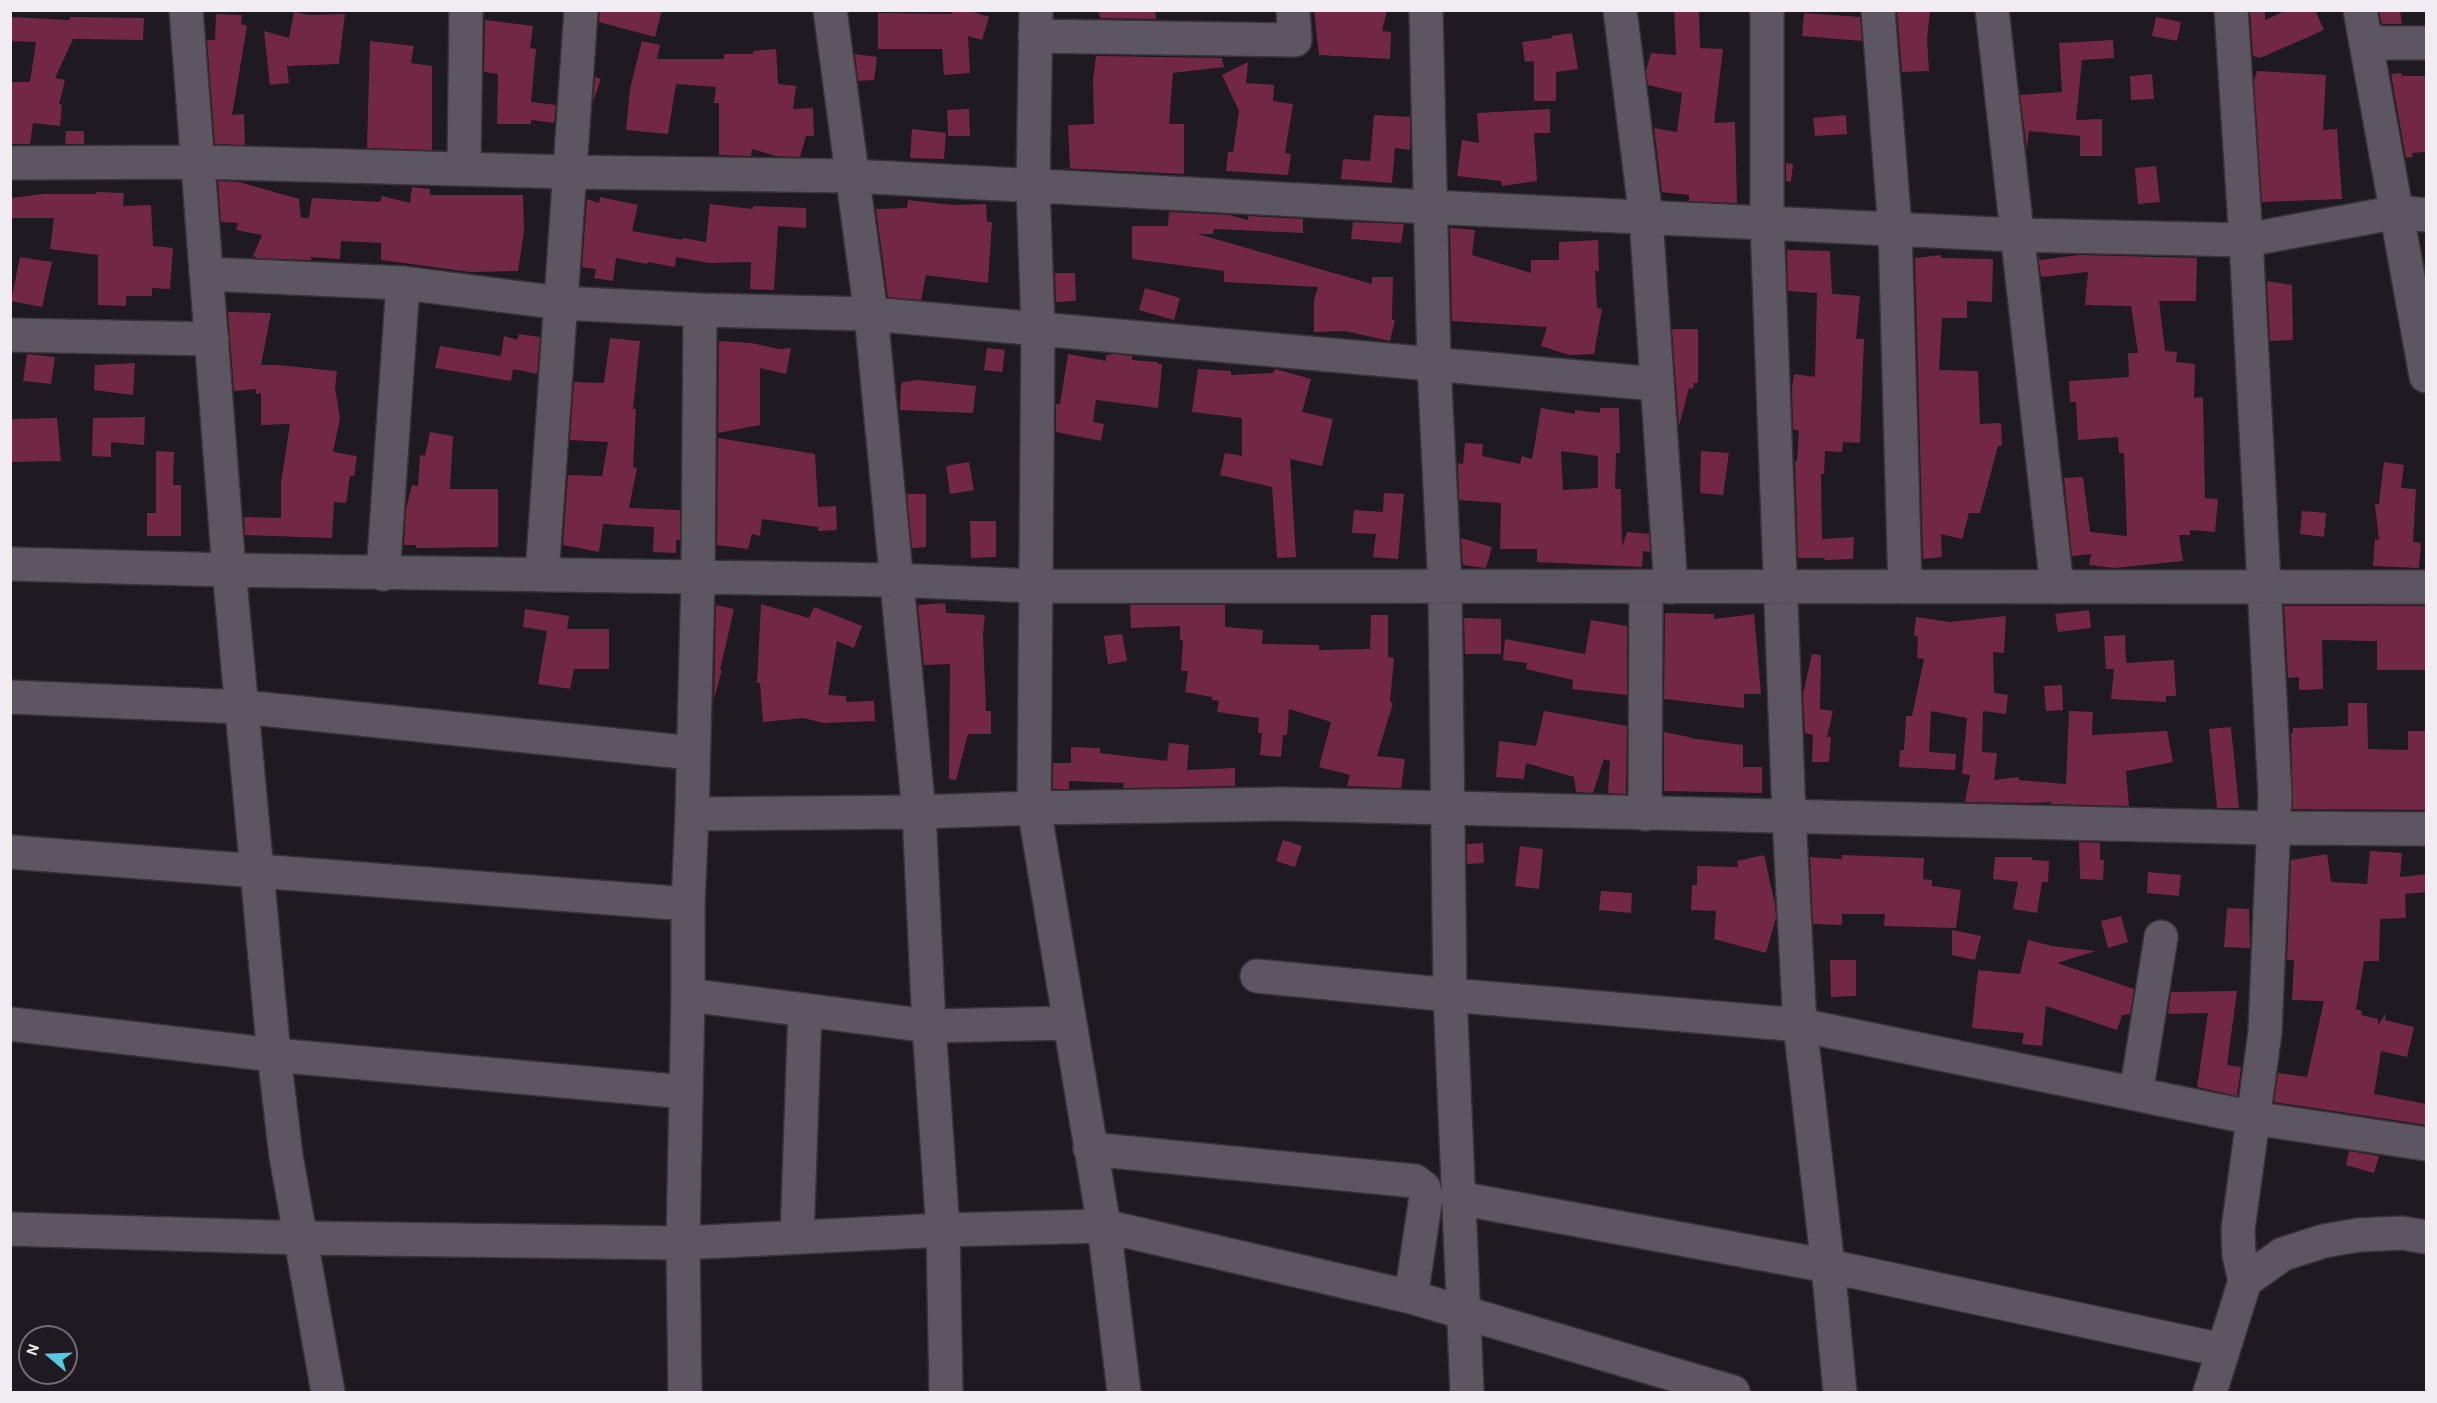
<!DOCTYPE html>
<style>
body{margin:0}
#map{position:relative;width:2437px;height:1403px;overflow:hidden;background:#1f1921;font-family:Karla,sans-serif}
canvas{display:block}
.frame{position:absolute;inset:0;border:12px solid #f1ecf2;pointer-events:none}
.north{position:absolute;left:18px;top:1325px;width:60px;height:60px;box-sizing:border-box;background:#1f1921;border:2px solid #736d75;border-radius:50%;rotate:289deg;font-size:16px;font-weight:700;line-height:24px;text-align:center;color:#f1ecf2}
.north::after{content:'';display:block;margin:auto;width:21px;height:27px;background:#56c9e0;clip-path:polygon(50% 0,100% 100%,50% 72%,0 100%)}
</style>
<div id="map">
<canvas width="2437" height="1403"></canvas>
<div class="frame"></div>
<div class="north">N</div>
</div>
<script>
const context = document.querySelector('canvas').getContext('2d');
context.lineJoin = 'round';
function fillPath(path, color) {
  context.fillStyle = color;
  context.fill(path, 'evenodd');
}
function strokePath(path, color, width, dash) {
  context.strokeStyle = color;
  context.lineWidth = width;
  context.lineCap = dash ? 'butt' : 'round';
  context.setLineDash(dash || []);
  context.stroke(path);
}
fillPath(new Path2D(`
 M 600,10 L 662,10 L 655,37 L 599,22 Z
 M 953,10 L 967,10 L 989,17 L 982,40 L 968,36 L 970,73 L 944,75 L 942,49 L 878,49 L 878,13 L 952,14 Z
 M 1098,10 L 1155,10 L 1156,19 L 1100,18 Z
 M 1314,10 L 1387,10 L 1382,31 L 1391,32 L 1390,59 L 1319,55 Z
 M 1674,10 L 1699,10 L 1700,48 L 1723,49 L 1714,123 L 1735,122 L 1737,203 L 1689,201 L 1689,195 L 1662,192 L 1654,128 L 1677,132 L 1682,93 L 1648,85 L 1646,71 L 1651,53 L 1676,55 Z
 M 1897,10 L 1930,10 L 1927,40 L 1929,71 L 1902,72 Z
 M 2250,10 L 2265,10 L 2265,20 L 2287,10 L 2315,10 L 2324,30 L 2260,58 L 2253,56 Z
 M 2379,10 L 2400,10 L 2402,24 L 2382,24 Z
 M 294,12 L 309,15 L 345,14 L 339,64 L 287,66 L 289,83 L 270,85 L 264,31 L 289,38 Z
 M 1804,13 L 1860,17 L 1862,41 L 1802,36 Z
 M 216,14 L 242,15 L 241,24 L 247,26 L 232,115 L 244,114 L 245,145 L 215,144 L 207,40 L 215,40 Z
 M 10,17 L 70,20 L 70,17 L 144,18 L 143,40 L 73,39 L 55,78 L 65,80 L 59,104 L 62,105 L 60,126 L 33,123 L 30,144 L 10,144 L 10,82 L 30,82 L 36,42 L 10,41 Z
 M 2156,17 L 2181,22 L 2177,41 L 2152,36 Z
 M 485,20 L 533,26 L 530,48 L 536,49 L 531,102 L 556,105 L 554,123 L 531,120 L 531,124 L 497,124 L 498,74 L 484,72 Z
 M 1572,33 L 1578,69 L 1556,72 L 1556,101 L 1534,101 L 1534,61 L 1525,62 L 1522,42 L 1552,38 L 1552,36 Z
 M 2113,40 L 2114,58 L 2082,60 L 2076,120 L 2102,119 L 2102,156 L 2080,156 L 2080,136 L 2029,131 L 2027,149 L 2020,95 L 2062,92 L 2059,43 Z
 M 370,41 L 414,46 L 411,63 L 432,66 L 432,150 L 367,148 Z
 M 642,41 L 660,45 L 657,59 L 724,59 L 724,54 L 753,54 L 753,51 L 776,49 L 778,84 L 796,86 L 793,109 L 813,108 L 814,136 L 806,136 L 800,157 L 776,156 L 752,149 L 751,156 L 719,155 L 719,103 L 714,103 L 716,87 L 676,84 L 668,134 L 626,130 L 630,89 Z
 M 855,54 L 877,57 L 874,80 L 858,81 Z
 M 1096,56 L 1222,58 L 1224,67 L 1173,73 L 1169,124 L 1184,124 L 1184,174 L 1059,168 L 1070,168 L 1068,125 L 1094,124 L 1093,80 Z
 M 1248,62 L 1246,83 L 1274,85 L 1273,101 L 1293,104 L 1285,153 L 1291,154 L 1288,175 L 1226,171 L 1228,152 L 1233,152 L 1239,111 L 1222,75 Z
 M 2257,71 L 2326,75 L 2323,130 L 2337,129 L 2342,199 L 2262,202 L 2254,81 Z
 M 2401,73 L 2402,76 L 2427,76 L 2427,152 L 2412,153 L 2413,157 L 2406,158 L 2391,74 Z
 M 2152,74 L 2154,99 L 2131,100 L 2130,76 Z
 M 595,77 L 601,79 L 593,102 Z
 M 969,109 L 970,136 L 948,136 L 947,110 Z
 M 1550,109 L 1550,133 L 1534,133 L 1537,181 L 1502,186 L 1501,181 L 1457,176 L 1462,140 L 1479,143 L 1477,113 Z
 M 1374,115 L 1410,117 L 1410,150 L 1395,148 L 1392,183 L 1341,179 L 1343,159 L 1370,161 Z
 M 1846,115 L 1847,134 L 1815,136 L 1813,118 Z
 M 912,129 L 946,133 L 944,159 L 910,158 Z
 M 66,131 L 84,131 L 84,144 L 65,144 Z
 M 1786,163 L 1793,164 L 1791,182 L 1786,181 Z
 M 2156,166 L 2160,202 L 2138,204 L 2135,168 Z
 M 218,181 L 239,182 L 299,199 L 301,218 L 309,218 L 312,198 L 380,202 L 382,196 L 410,203 L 412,187 L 430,189 L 430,195 L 523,195 L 524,231 L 518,271 L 471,272 L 381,260 L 381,243 L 341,241 L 340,259 L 311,257 L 311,260 L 258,258 L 253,256 L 262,235 L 236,230 L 238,223 L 221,222 Z
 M 96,192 L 124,193 L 123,206 L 151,205 L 153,246 L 173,248 L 170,289 L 152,288 L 152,296 L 126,296 L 126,306 L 98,305 L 98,255 L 50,249 L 54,218 L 10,218 L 10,198 L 42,194 L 96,194 Z
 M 600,197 L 638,205 L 632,231 L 682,240 L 683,238 L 706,242 L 710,204 L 753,209 L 753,206 L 806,208 L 806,228 L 778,226 L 774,290 L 750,289 L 751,262 L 709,263 L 676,257 L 675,267 L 648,262 L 647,264 L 616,258 L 613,281 L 594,278 L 596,269 L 582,267 L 587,199 L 599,203 Z
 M 908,200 L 953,205 L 986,204 L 987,222 L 992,222 L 988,283 L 926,275 L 921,300 L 888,297 L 876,209 L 907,208 Z
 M 1169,212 L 1229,215 L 1248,220 L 1248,216 L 1303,219 L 1303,233 L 1214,229 L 1213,234 L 1198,234 L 1372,284 L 1372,277 L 1393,277 L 1392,320 L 1395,320 L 1390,341 L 1345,331 L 1314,332 L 1314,300 L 1318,287 L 1224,282 L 1224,271 L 1132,259 L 1132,226 L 1168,226 Z
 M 1353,222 L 1404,224 L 1401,243 L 1351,239 Z
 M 1450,228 L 1475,230 L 1472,255 L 1531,273 L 1531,260 L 1559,260 L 1559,242 L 1598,240 L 1599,271 L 1595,271 L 1597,308 L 1602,309 L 1594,354 L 1569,355 L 1541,346 L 1547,327 L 1452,321 Z
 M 1787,250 L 1830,251 L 1832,294 L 1822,293 L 1860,296 L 1856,339 L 1864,339 L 1860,443 L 1843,442 L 1842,452 L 1825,451 L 1824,474 L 1821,474 L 1822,539 L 1854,537 L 1853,559 L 1825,560 L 1824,558 L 1798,558 L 1795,461 L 1797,461 L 1799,431 L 1793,429 L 1792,388 L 1794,374 L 1815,377 L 1817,293 L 1788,291 Z
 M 2038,254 L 2040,260 L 2079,255 L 2197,258 L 2196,301 L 2159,301 L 2165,351 L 2177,352 L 2176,362 L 2195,364 L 2194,398 L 2203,397 L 2205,498 L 2218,499 L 2215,532 L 2190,530 L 2190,535 L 2179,535 L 2183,561 L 2114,568 L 2089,565 L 2091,554 L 2072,556 L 2064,478 L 2083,477 L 2090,532 L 2127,536 L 2124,453 L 2119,453 L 2118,437 L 2078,440 L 2076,402 L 2070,402 L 2069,381 L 2129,377 L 2128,353 L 2138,353 L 2131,306 L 2085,305 L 2088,272 L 2041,277 Z
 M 1941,255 L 1941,258 L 1993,259 L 1992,302 L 1967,301 L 1967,318 L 1942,318 L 1939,370 L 1978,371 L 1980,424 L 2001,423 L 2002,446 L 1998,446 L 1980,513 L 1969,513 L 1962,539 L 1941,534 L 1942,557 L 1923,559 L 1915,258 Z
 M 20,257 L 52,262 L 42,307 L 11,301 Z
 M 1055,273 L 1075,273 L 1076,301 L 1056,302 Z
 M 2267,281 L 2292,285 L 2293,340 L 2270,341 Z
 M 1145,288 L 1180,298 L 1174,320 L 1139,310 Z
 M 228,312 L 271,313 L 261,365 L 278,365 L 337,371 L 335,388 L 340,418 L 333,452 L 357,456 L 354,476 L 350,476 L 346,503 L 334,502 L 332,538 L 245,535 L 244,517 L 281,518 L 281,483 L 290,424 L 261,425 L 261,393 L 256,394 L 256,389 L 234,391 Z
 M 1672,329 L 1698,329 L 1698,383 L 1694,383 L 1693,389 L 1689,388 L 1679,426 Z
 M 519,334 L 540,337 L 537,374 L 513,369 L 511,381 L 435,368 L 440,346 L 501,356 L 504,336 L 517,340 Z
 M 610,338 L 640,341 L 633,409 L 636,409 L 633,467 L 637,468 L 629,508 L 680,510 L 680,540 L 676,540 L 676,553 L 653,552 L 654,527 L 603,524 L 599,552 L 563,545 L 568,475 L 602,476 L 608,442 L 570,440 L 574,382 L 604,383 Z
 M 719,341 L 751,343 L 780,349 L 791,348 L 786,374 L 760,368 L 760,425 L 718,433 Z
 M 987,348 L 1005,350 L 1002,372 L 984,370 Z
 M 27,354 L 55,357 L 51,384 L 23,381 Z
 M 1068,354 L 1106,361 L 1106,355 L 1114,354 L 1132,356 L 1132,360 L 1158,362 L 1158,364 L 1162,364 L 1158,408 L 1096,400 L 1093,422 L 1104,424 L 1101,441 L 1056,432 L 1056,404 L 1060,404 Z
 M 135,363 L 133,395 L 94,390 L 95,365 Z
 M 1198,369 L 1231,371 L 1231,375 L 1273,373 L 1275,369 L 1311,379 L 1302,412 L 1333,419 L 1322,466 L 1290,459 L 1296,557 L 1277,558 L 1272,487 L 1220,475 L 1225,453 L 1242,456 L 1242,418 L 1192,412 Z
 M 919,380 L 976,386 L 973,413 L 900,410 L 901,385 L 903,382 Z
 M 1541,408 L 1575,414 L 1575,410 L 1600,413 L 1600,408 L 1619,408 L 1620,453 L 1616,453 L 1615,489 L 1621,489 L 1622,547 L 1627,532 L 1649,534 L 1650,552 L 1643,551 L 1642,567 L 1537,562 L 1537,549 L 1500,549 L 1501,503 L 1459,500 L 1458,463 L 1463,464 L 1465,443 L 1483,444 L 1482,456 L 1520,464 L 1522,456 L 1532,459 ZM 1561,451 L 1598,456 L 1598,488 L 1563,490 Z
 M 145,417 L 144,445 L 111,442 L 111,457 L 92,456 L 93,418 Z
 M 57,418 L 61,461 L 11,462 L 10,419 Z
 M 430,432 L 453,436 L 450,489 L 498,489 L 498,547 L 416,548 L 416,545 L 404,545 L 406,509 L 412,485 L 418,486 L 420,455 L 425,456 Z
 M 718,438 L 815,454 L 818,507 L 836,506 L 837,530 L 818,531 L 818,527 L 762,519 L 760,536 L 752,534 L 748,549 L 717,545 Z
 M 156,451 L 174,452 L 173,485 L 181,485 L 181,536 L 147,536 L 147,513 L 156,513 Z
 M 1701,451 L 1729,453 L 1723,495 L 1700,493 Z
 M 969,462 L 974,490 L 950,494 L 946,466 Z
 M 2384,462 L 2404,465 L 2401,488 L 2416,489 L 2413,542 L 2421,543 L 2419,568 L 2373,566 L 2375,539 L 2379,540 L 2375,504 L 2379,504 Z
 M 1384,493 L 1404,494 L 1398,559 L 1373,557 L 1376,534 L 1352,533 L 1354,510 L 1383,512 Z
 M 907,494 L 926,494 L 926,547 L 912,548 Z
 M 2302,511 L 2326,513 L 2324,537 L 2300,534 Z
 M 970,521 L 996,521 L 996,557 L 971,558 Z
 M 1461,538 L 1492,547 L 1486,568 L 1463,565 Z
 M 945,603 L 946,613 L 985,615 L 983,634 L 986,711 L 991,711 L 991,734 L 968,734 L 956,780 L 949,779 L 950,664 L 924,665 L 918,605 Z
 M 761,604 L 809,618 L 814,607 L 862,626 L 854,648 L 837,641 L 828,695 L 846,696 L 846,702 L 874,701 L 875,721 L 824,723 L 803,718 L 763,722 L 760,683 L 757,683 Z
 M 716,605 L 734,609 L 720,670 L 722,670 L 714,699 Z
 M 1130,605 L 1225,605 L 1225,627 L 1263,630 L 1262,644 L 1319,645 L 1319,650 L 1370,649 L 1371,615 L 1388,615 L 1388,657 L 1394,658 L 1390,702 L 1393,703 L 1377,756 L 1405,759 L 1401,788 L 1347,786 L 1350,775 L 1319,767 L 1331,722 L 1289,709 L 1287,735 L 1283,735 L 1281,757 L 1260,755 L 1262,733 L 1258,733 L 1259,718 L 1217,712 L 1219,701 L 1212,700 L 1212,697 L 1185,692 L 1188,671 L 1181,671 L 1183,640 L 1180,640 L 1180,626 L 1131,628 Z
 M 2284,606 L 2427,606 L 2427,670 L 2377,670 L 2377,641 L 2322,640 L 2323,689 L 2299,690 L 2299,677 L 2288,678 Z
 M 525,609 L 569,616 L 567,629 L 609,629 L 609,669 L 574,669 L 570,689 L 538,684 L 547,631 L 523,627 Z
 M 2089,610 L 2091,628 L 2058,632 L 2055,614 Z
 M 1665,613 L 1714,614 L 1714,619 L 1754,614 L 1761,694 L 1744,694 L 1744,708 L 1664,699 Z
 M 2006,616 L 2004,653 L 1993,652 L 1994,693 L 2008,695 L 2006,714 L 1983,711 L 1982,752 L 1997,753 L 1994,780 L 2019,777 L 2019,780 L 2066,784 L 2069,711 L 2093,712 L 2092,735 L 2167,731 L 2173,762 L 2126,771 L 2129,806 L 2051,804 L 2051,802 L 2034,803 L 1965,802 L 1970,775 L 1962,774 L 1967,718 L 1931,711 L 1929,752 L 1956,754 L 1955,770 L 1899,767 L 1900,750 L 1904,750 L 1906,716 L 1912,716 L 1924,659 L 1917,658 L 1918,637 L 1914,636 L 1916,617 L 1950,622 Z
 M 1464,618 L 1501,619 L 1501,654 L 1465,654 Z
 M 1591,620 L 1627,626 L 1627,695 L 1572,689 L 1573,680 L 1526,669 L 1527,663 L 1503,660 L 1505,639 L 1585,654 Z
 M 1122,634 L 1127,661 L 1108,664 L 1104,636 Z
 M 2125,635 L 2126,663 L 2174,660 L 2176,696 L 2166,696 L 2166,702 L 2111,699 L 2114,669 L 2106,669 L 2104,636 Z
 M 1812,654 L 1821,655 L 1820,709 L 1833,711 L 1827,737 L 1831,737 L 1829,762 L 1812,762 L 1813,735 L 1805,733 L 1803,694 Z
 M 2062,685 L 2063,710 L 2046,711 L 2044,686 Z
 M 2348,703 L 2367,703 L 2368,749 L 2408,750 L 2408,731 L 2427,731 L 2427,810 L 2293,809 L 2291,733 L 2293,733 L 2293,728 L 2348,726 Z
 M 1544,711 L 1627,726 L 1626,794 L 1608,793 L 1610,761 L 1604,759 L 1593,793 L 1576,792 L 1574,777 L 1526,763 L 1524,779 L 1496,777 L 1499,741 L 1536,746 Z
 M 2231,727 L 2239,808 L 2217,808 L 2209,729 Z
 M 1664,732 L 1689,737 L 1689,738 L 1743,745 L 1743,767 L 1762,767 L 1762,793 L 1665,791 L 1664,794 Z
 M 1169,743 L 1189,745 L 1187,770 L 1235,768 L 1235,786 L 1123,788 L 1124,783 L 1069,781 L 1069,789 L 1053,789 L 1053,763 L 1071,763 L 1071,747 L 1100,748 L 1100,753 L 1167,761 Z
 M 1283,840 L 1302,846 L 1295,867 L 1276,861 Z
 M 2079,842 L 2100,843 L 2100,860 L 2104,860 L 2103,880 L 2080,879 Z
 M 1483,843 L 1484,863 L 1467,864 L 1467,844 Z
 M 1520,846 L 1543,849 L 1539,889 L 1515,886 Z
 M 2370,851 L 2402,853 L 2400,877 L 2427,874 L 2427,892 L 2405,894 L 2406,918 L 2380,919 L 2379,961 L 2364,961 L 2356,1009 L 2362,1011 L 2361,1015 L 2378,1019 L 2378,1025 L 2386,1013 L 2385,1020 L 2414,1027 L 2407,1057 L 2381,1051 L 2374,1094 L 2427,1104 L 2427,1125 L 2274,1102 L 2278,1073 L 2307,1077 L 2324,1001 L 2292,1000 L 2294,960 L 2287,960 L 2291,860 L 2327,854 L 2331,882 L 2367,884 Z
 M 1764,855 L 1775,904 L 1776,918 L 1766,953 L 1714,939 L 1716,911 L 1691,910 L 1692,885 L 1697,885 L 1697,866 L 1738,867 L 1737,861 Z
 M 1842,855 L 1924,858 L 1923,879 L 1932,880 L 1932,886 L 1961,890 L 1956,928 L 1884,926 L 1885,914 L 1842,914 L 1842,925 L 1813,924 L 1810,857 L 1842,859 Z
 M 1995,857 L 2032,857 L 2032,860 L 2049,861 L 2048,882 L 2042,882 L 2037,913 L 2013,909 L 2018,882 L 1993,879 Z
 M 2148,872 L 2181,875 L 2179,896 L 2147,893 Z
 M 1601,891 L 1632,893 L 1631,913 L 1599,910 Z
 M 2227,908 L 2249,909 L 2250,948 L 2224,947 Z
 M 2121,916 L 2128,942 L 2108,948 L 2101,921 Z
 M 1952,930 L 1981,936 L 1975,960 L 1952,955 Z
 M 2028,940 L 2052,946 L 2096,951 L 2057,963 L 2134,989 L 2130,1014 L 2122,1015 L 2117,1030 L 2046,1006 L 2042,1046 L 2022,1044 L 2024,1033 L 1972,1028 L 1978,970 L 2020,974 Z
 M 1830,960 L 1856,960 L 1856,996 L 1831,997 Z
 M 2237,991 L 2227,1065 L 2241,1067 L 2237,1096 L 2197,1087 L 2208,1013 L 2168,1014 L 2171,992 Z
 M 2349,1151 L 2379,1156 L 2374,1173 L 2346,1165 Z`), '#722845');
const minor = new Path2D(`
 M 830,10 L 871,314 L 919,812 L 929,1026 L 943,1230 L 946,1392
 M 1036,10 L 1033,186 L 1038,327 L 1034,808 L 1104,1226 L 1124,1392
 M 1426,10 L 1434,365 L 1445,587 L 1450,995 L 1800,1025 L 2253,1118 L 2426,1144
 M 1620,10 L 1646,218 L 1671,587
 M 1767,10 L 1767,223 L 1789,817 L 1800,1025 L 1828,1266 L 1840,1392
 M 1878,10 L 1895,229 L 1905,587
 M 1992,10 L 2057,587
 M 2231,10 L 2246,240 L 2275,795 L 2265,1032 L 2238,1229 L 2239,1255 L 2245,1281
 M 2360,10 L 2426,376
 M 1035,36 L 1295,40 L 1293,10
 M 2366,43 L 2426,43
 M 10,163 L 198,162 L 570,172 L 852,176 L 1430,207 L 2017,235 L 2246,240 L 2398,212 L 2426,215
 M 464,169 L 466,10
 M 206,274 L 403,283 L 561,303 L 700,310 L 871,314 L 1656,384
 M 10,335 L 212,339
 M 10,564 L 229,570 L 186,10
 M 383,574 L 403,283
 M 542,575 L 581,10
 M 10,697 L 243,707 L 693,753
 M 692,814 L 919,812 L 1034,808 L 1284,804 L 2273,828 L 2426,829
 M 1645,814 L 1646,587
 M 10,852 L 688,904
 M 1257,976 L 1450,995 L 1467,1392
 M 688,995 L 929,1026 L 1069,1023
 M 10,1024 L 274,1055 L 686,1092
 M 2136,1094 L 2161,937
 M 1090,1149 L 1415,1181 L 1424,1188 L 1426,1197 L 1411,1297
 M 1458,1198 L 1828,1266 L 2222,1350
 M 10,1229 L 302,1238 L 683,1243 L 943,1230 L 1104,1226 L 1411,1297 L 1733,1392
 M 797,1237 L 805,1010
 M 328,1392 L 286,1156 L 274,1055 L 229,570 L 895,580 L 1034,586 L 2426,587
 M 685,1392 L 683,1243 L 688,995 L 688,904 L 692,814 L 698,577 L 700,310
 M 2210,1392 L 2245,1281 L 2283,1254 L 2324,1241 L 2358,1235 L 2402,1233 L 2426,1237`);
strokePath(minor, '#373339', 36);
strokePath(minor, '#5d5560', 33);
</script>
